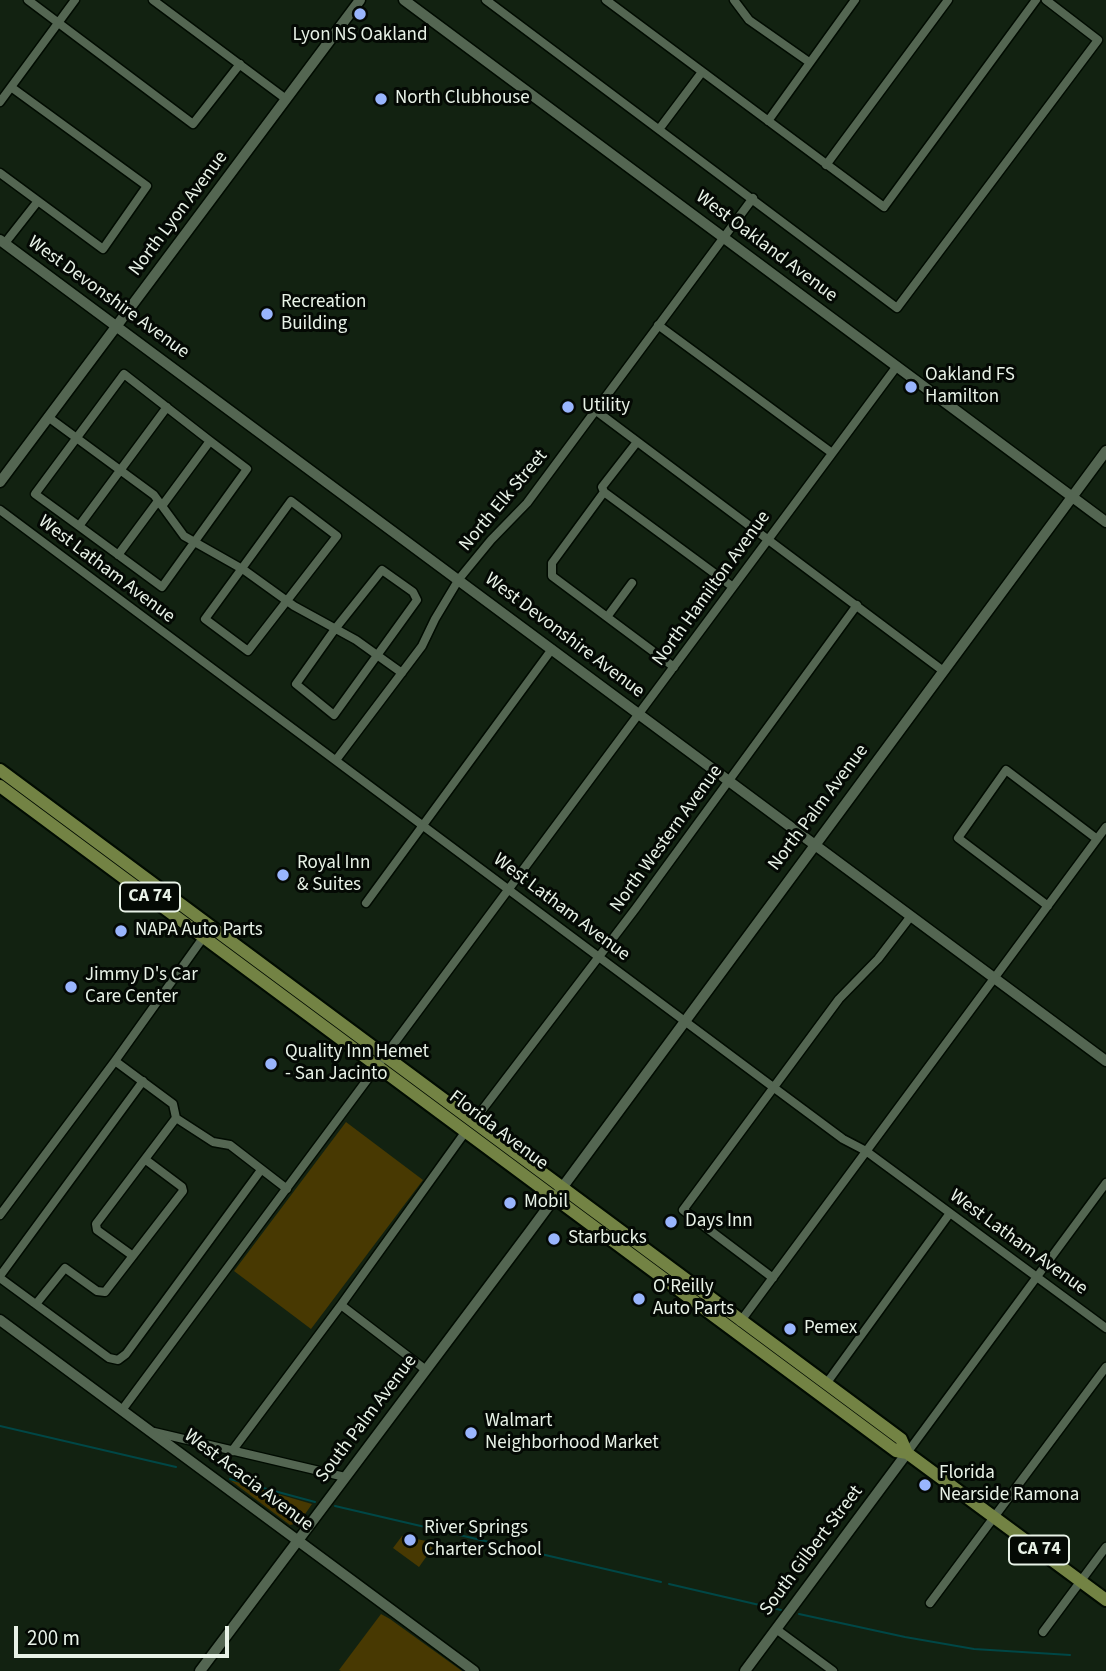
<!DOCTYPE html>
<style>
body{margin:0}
#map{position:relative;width:1106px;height:1671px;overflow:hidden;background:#122211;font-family:"Source Sans 3",sans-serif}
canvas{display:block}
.scale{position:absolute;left:14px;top:1626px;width:215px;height:32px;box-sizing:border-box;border:4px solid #e8f2e7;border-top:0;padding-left:9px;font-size:21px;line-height:24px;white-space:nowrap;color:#e8f2e7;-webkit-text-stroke:5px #040904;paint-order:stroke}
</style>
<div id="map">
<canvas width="1106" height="1671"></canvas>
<div class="scale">200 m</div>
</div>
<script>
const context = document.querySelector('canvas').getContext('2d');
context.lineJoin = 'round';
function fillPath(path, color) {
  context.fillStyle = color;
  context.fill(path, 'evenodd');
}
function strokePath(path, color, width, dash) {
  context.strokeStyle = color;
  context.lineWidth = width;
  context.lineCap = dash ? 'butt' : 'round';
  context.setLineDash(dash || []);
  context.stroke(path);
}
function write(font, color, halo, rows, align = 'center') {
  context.font = font + ' "Source Sans 3",sans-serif';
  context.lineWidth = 6;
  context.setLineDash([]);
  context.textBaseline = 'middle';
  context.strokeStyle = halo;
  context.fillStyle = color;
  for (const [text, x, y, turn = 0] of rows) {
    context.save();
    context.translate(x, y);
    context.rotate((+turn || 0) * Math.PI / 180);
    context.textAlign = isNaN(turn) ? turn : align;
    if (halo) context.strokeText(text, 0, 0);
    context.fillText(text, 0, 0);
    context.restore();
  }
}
fillPath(new Path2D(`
 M 346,1122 L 423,1180 L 311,1329 L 234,1271 Z
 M 230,1480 L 312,1504 L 299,1523 L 290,1525 Z
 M 402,1536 L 436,1543 L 419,1567 L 393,1548 Z
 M 381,1614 L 390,1619 L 462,1671 L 341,1671 L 339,1670 Z`), '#483902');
strokePath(new Path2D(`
 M 0,1426 L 176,1467
 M 230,1479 L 315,1502
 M 335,1506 L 661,1582
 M 669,1584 L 781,1610
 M 799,1614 L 905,1637 L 974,1649 L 1070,1655`), '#004746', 2);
const minor = new Path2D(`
 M 28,0 L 193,124 L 240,64
 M 153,0 L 286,99
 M 486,0 L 897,308 L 1098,40 L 1046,0
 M 606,0 L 884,207 L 1036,0
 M 734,0 L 749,20 L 809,62
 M 0,102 L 75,0
 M 768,121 L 855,0
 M 660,128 L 702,72
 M 826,165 L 948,0
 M 0,173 L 103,249 L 147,186 L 11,87
 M 5,243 L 38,201
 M 658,325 L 832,453
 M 167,407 L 79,526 L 35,494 L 124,374 L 210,441
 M 595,410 L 942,670
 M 48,417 L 154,495 L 184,536 L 244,570 L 294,606 L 356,640 L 402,673
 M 637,442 L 602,487 L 604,492 L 552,563 L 552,576 L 674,667
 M 604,492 L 733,587
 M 291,501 L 337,536 L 248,651 L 205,619 Z
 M 0,510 L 773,1087 L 843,1139 L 866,1151 L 1106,1328
 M 79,526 L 162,587 L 247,469 L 210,441 L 162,506
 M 118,555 L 158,501
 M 382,570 L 413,592 L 417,600 L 334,715 L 296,684 L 335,629 Z
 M 607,617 L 632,583
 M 336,760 L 422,646 L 435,619 L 459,579 L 491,540 L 527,503 L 753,198
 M 366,903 L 552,649
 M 1048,906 L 958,838 L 1006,770 L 1097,839
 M 115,1061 L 173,1104 L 176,1118 L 213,1142 L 230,1145 L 287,1189
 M 473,1122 L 636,908 L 857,605
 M 0,1215 L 115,1061 L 205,935
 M 133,1256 L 97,1230 L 96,1224 L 176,1118
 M 0,1276 L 143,1081
 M 0,1278 L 109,1358 L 118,1360 L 126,1354 L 261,1170
 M 773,1278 L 683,1210 L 839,999 L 878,959 L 911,916
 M 36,1304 L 65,1268 L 97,1291 L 105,1292 L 183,1191 L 182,1187 L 146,1160
 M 341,1305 L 426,1370
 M 740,1322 L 1106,827
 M 826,1384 L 950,1213
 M 122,1410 L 897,366
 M 154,1432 L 345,1477
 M 232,1451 L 341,1305 L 466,1131
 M 907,1453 L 1106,1183
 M 930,1603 L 1106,1367
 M 776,1629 L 833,1671
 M 1043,1632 L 1106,1547`);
const tertiary = new Path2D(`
 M 404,0 L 1106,522
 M 0,240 L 1106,1061
 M 0,482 L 360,0
 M 0,1320 L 474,1671
 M 200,1671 L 528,1234 L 1106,451
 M 745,1671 L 907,1453`);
const primary = new Path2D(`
 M 0,770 L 901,1439 L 907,1453 L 1106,1600
 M 0,786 L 896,1451 L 907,1453`);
strokePath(minor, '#010b01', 11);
strokePath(tertiary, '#010b01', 13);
strokePath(primary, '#010b01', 16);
strokePath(minor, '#546652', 8);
strokePath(tertiary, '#546652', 10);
strokePath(primary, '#738344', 12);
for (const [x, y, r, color] of [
 [360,14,7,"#99b5fd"],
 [381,99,7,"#99b5fd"],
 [267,314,7,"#99b5fd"],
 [911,387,7,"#99b5fd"],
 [568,407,7,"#99b5fd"],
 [283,875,7,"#99b5fd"],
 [121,931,7,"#99b5fd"],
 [71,987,7,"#99b5fd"],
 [271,1064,7,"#99b5fd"],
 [510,1203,7,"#99b5fd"],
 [671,1222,7,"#99b5fd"],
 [554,1239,7,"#99b5fd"],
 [639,1299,7,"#99b5fd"],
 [790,1329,7,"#99b5fd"],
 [471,1433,7,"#99b5fd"],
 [925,1485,7,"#99b5fd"],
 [410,1540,7,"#99b5fd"]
]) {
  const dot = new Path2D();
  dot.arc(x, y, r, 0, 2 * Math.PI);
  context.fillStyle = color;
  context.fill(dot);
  strokePath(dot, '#040904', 2.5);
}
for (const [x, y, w] of [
 [150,897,60],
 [1039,1550,60]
]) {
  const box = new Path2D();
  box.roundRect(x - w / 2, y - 14.5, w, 29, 5);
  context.fillStyle = '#040904';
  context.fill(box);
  strokePath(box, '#e8f2e7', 2);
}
write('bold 18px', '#e8f2e7', null, [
 ["CA 74",150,897],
 ["CA 74",1039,1550]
]);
write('19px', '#e8f2e7', '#040904', [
 ["Lyon NS Oakland",360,36,"center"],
 ["North Clubhouse",395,99],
 ["Recreation",281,303],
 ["Building",281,325],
 ["Oakland FS",925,376],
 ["Hamilton",925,398],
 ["Utility",582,407],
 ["Royal Inn",297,864],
 ["& Suites",297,886],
 ["NAPA Auto Parts",135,931],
 ["Jimmy D's Car",85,976],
 ["Care Center",85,998],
 ["Quality Inn Hemet",285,1053],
 ["- San Jacinto",285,1075],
 ["Mobil",524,1203],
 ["Days Inn",685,1222],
 ["Starbucks",568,1239],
 ["O'Reilly",653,1288],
 ["Auto Parts",653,1310],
 ["Pemex",804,1329],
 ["Walmart",485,1422],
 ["Neighborhood Market",485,1444],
 ["Florida",939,1474],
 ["Nearside Ramona",939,1496],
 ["River Springs",424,1529],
 ["Charter School",424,1551]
], 'left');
write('19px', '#e8f2e7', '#040904', [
 ["North Lyon Avenue",179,214,-53],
 ["West Oakland Avenue",766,247,37],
 ["West Devonshire Avenue",108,298,36],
 ["North Elk Street",504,501,-50],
 ["West Latham Avenue",106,570,37],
 ["North Hamilton Avenue",712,589,-54],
 ["West Devonshire Avenue",564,636,37],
 ["North Palm Avenue",819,808,-53],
 ["North Western Avenue",667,839,-54],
 ["West Latham Avenue",561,908,37],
 ["Florida Avenue",498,1131,37],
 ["West Latham Avenue",1018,1243,36],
 ["South Palm Avenue",367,1419,-53],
 ["West Acacia Avenue",248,1481,37],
 ["South Gilbert Street",812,1551,-53]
]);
</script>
